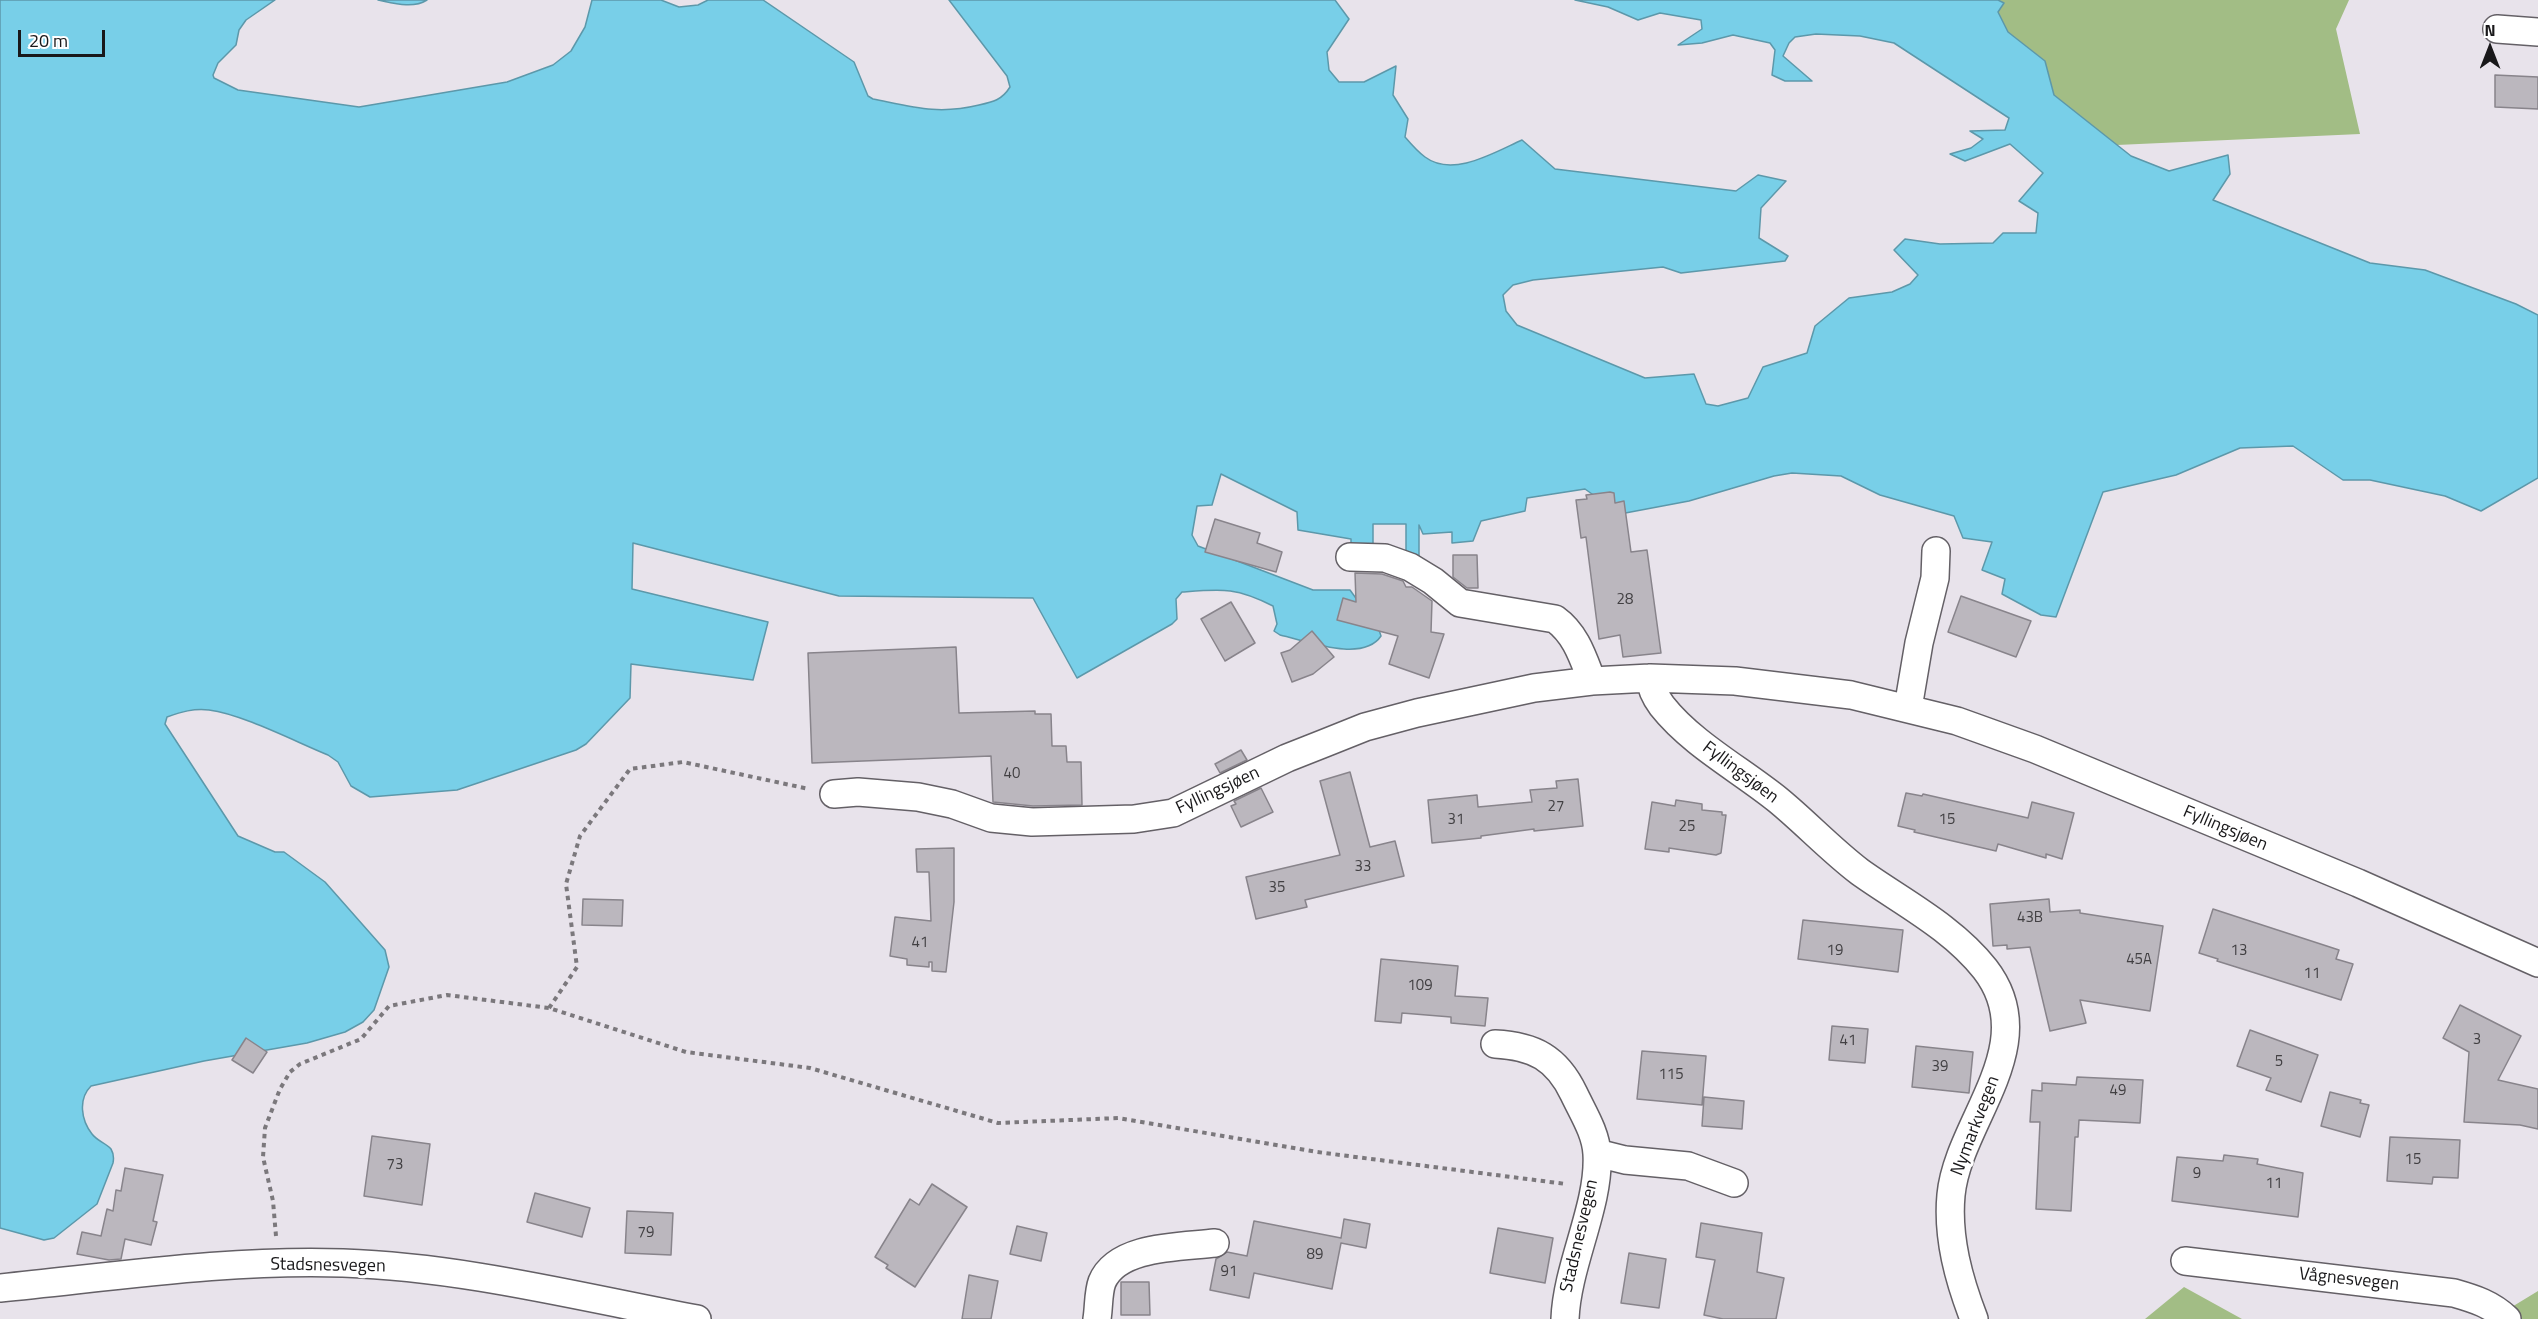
<!DOCTYPE html>
<meta charset="utf-8">
<style>
body{margin:0}
#map{position:relative;width:2538px;height:1319px;overflow:hidden;background:#e8e3eb;font-family:"Titillium Web",sans-serif}
canvas{display:block}
.north{position:absolute;left:2460px;top:18px;width:60px;height:60px;-webkit-text-stroke:4px #fff;paint-order:stroke;rotate:0deg;font-size:16px;font-weight:700;line-height:24px;text-align:center;color:#19181a}
.north::after{content:'';display:block;margin:auto;width:21px;height:27px;background:#19181a;clip-path:polygon(50% 0,100% 100%,50% 72%,0 100%)}
.scale{position:absolute;left:18px;top:30px;width:87px;height:27px;box-sizing:border-box;border:3px solid #19181a;border-top:0;padding-left:8px;font-size:18px;line-height:21px;white-space:nowrap;color:#19181a;-webkit-text-stroke:4px #fff;paint-order:stroke}
</style>
<div id="map">
<canvas width="2538" height="1319"></canvas>
<div class="north">N</div>
<div class="scale">20 m</div>
</div>
<script>
const context = document.querySelector('canvas').getContext('2d');
context.lineJoin = 'round';
function fillPath(path, color) {
  context.fillStyle = color;
  context.fill(path, 'evenodd');
}
function strokePath(path, color, width, dash) {
  context.strokeStyle = color;
  context.lineWidth = width;
  context.lineCap = dash ? 'butt' : 'round';
  context.setLineDash(dash || []);
  context.stroke(path);
}
function write(font, color, halo, rows, align = 'center') {
  context.font = font + ' "Titillium Web",sans-serif';
  context.lineWidth = 6;
  context.setLineDash([]);
  context.textBaseline = 'middle';
  context.strokeStyle = halo;
  context.fillStyle = color;
  for (const [text, x, y, turn = 0] of rows) {
    context.save();
    context.translate(x, y);
    context.rotate((+turn || 0) * Math.PI / 180);
    context.textAlign = isNaN(turn) ? turn : align;
    if (halo) context.strokeText(text, 0, 0);
    context.fillText(text, 0, 0);
    context.restore();
  }
}
fillPath(new Path2D(`
 M 1998,0 L 2349,0 L 2336,29 L 2360,134 L 2117,145 L 2054,95 L 2045,61 L 2008,32 L 1998,12 L 2004,3 Z
 M 2184,1287 L 2242,1319 L 2145,1319 Z
 M 2538,1291 L 2538,1319 L 2492,1319 Z`), '#a2bd85');
const water = new Path2D(`
 M 0,0 L 275,0 L 246,20 L 239,30 L 236,45 L 218,63 L 213,75 L 214,78 L 238,90 L 359,107 L 507,82 L 553,65 L 571,51 L 585,27 L 592,0 L 661,0 L 679,7 L 698,5 L 708,0 L 763,0 L 854,62 L 868,96 L 873,99 C 913,107 938,115 979,105 C 993,102 1002,100 1010,87 L 1007,76 L 949,0 L 1335,0 L 1349,19 L 1327,52 L 1329,70 L 1339,82 L 1364,82 L 1396,66 L 1393,95 L 1408,119 L 1405,137 C 1411,144 1418,152 1425,157 C 1453,178 1495,152 1522,140 L 1555,169 L 1736,191 L 1758,175 L 1786,181 L 1761,208 L 1759,238 L 1788,256 L 1785,261 L 1681,273 L 1663,267 L 1533,280 L 1513,285 L 1503,295 L 1506,311 L 1517,325 L 1645,378 L 1694,374 L 1706,404 L 1718,406 L 1748,398 L 1763,367 L 1807,353 L 1815,326 L 1849,298 L 1892,292 L 1910,284 L 1918,275 L 1894,250 L 1905,239 L 1940,244 L 1993,243 L 2003,233 L 2036,233 L 2038,213 L 2019,201 L 2043,173 L 2010,144 L 1965,161 L 1950,154 L 1971,148 L 1983,139 L 1970,131 L 2005,130 L 2009,118 L 1894,43 L 1860,36 L 1816,34 L 1795,37 L 1789,43 L 1783,56 L 1812,81 L 1785,81 L 1772,75 L 1775,50 L 1770,43 L 1733,35 L 1702,43 L 1678,45 L 1702,29 L 1701,20 L 1660,13 L 1638,20 L 1608,7 L 1575,0 L 1998,0 L 2004,3 L 1998,12 L 2008,32 L 2045,61 L 2054,95 L 2131,156 L 2169,171 L 2228,155 L 2230,174 L 2213,200 L 2370,263 L 2425,270 L 2516,304 L 2538,315 L 2538,478 L 2481,511 L 2445,496 L 2370,480 L 2343,480 L 2293,446 L 2240,448 L 2176,475 L 2103,492 L 2056,617 L 2041,615 L 2002,594 L 2005,579 L 1982,570 L 1992,542 L 1963,538 L 1954,516 L 1880,495 L 1841,476 L 1792,473 L 1774,476 L 1689,501 L 1620,514 L 1585,489 L 1527,498 L 1525,511 L 1481,521 L 1473,541 L 1452,543 L 1452,532 L 1423,534 L 1419,525 L 1419,564 L 1406,559 L 1406,524 L 1373,524 L 1373,553 L 1351,551 L 1351,539 L 1298,530 L 1297,512 L 1221,474 L 1212,505 L 1197,506 L 1192,535 L 1198,546 L 1313,590 L 1350,590 L 1379,630 L 1381,636 C 1363,663 1307,641 1280,635 L 1274,631 L 1277,624 L 1273,606 C 1236,587 1222,589 1182,592 L 1176,599 L 1177,619 L 1172,624 L 1077,678 L 1033,598 L 839,596 L 633,543 L 632,589 L 768,622 L 753,680 L 631,664 L 630,698 L 586,744 L 576,750 L 457,790 L 370,797 L 351,786 L 338,762 L 328,755 C 296,742 242,714 209,710 C 194,708 181,712 167,717 L 165,724 L 238,836 L 275,852 L 284,852 L 325,882 L 385,950 L 389,967 L 374,1010 L 363,1022 L 345,1032 L 307,1043 L 204,1061 L 91,1086 C 78,1099 81,1120 92,1134 C 97,1141 106,1143 111,1149 C 114,1154 114,1158 113,1163 L 97,1204 L 54,1238 L 44,1240 L 0,1228 Z
 M 378,0 L 427,0 C 413,9 393,3 378,0 Z`);
fillPath(water, '#78cfe8');
strokePath(water, '#5c98aa', 1.5);
const building = new Path2D(`
 M 2495,75 L 2538,77 L 2538,109 L 2495,107 Z
 M 1610,492 L 1614,493 L 1615,503 L 1624,501 L 1631,552 L 1647,550 L 1661,653 L 1623,657 L 1620,635 L 1599,639 L 1586,537 L 1581,538 L 1576,500 L 1587,499 L 1586,495 Z
 M 1215,519 L 1260,533 L 1257,543 L 1282,552 L 1276,572 L 1205,552 Z
 M 1453,555 L 1477,555 L 1478,588 L 1467,588 L 1453,577 Z
 M 1355,573 L 1382,574 L 1403,581 L 1406,587 L 1412,587 L 1432,601 L 1431,632 L 1444,634 L 1429,678 L 1389,664 L 1398,636 L 1337,620 L 1343,598 L 1356,602 Z
 M 1961,596 L 2031,621 L 2016,657 L 1948,632 Z
 M 1231,602 L 1255,643 L 1225,661 L 1201,619 Z
 M 1312,631 L 1334,657 L 1313,674 L 1292,682 L 1281,653 L 1290,650 Z
 M 956,647 L 959,713 L 1035,711 L 1035,714 L 1051,714 L 1052,746 L 1066,746 L 1067,762 L 1081,762 L 1082,805 L 1033,806 L 993,802 L 991,756 L 812,763 L 808,653 Z
 M 1241,750 L 1247,760 L 1220,773 L 1215,764 Z
 M 1350,772 L 1370,847 L 1395,841 L 1404,876 L 1305,900 L 1307,907 L 1256,919 L 1246,877 L 1340,855 L 1320,781 Z
 M 1578,779 L 1583,826 L 1534,831 L 1534,829 L 1481,836 L 1481,838 L 1432,843 L 1428,800 L 1477,795 L 1478,807 L 1532,802 L 1530,790 L 1557,788 L 1556,781 Z
 M 1261,788 L 1273,812 L 1241,827 L 1231,806 L 1236,804 L 1234,801 Z
 M 1906,793 L 1922,796 L 1923,794 L 2028,818 L 2032,802 L 2074,813 L 2062,859 L 2046,854 L 2046,858 L 1998,844 L 1996,851 L 1914,832 L 1915,830 L 1898,826 Z
 M 1676,800 L 1702,804 L 1702,810 L 1722,812 L 1722,815 L 1726,815 L 1721,853 L 1716,855 L 1669,848 L 1669,852 L 1645,849 L 1652,802 L 1675,806 Z
 M 954,848 L 954,902 L 946,972 L 932,971 L 932,962 L 929,962 L 929,967 L 907,965 L 907,959 L 890,956 L 895,917 L 931,921 L 929,872 L 917,872 L 916,849 Z
 M 583,899 L 623,900 L 622,926 L 582,925 Z
 M 2049,899 L 2050,912 L 2080,910 L 2080,913 L 2163,926 L 2150,1011 L 2080,1000 L 2086,1023 L 2050,1031 L 2030,947 L 2007,949 L 2007,945 L 1993,946 L 1990,904 Z
 M 2213,909 L 2339,950 L 2336,959 L 2353,964 L 2341,1000 L 2217,961 L 2218,959 L 2199,953 Z
 M 1803,920 L 1903,930 L 1898,972 L 1798,959 Z
 M 1381,959 L 1458,966 L 1455,996 L 1488,998 L 1485,1026 L 1451,1023 L 1451,1017 L 1402,1013 L 1401,1023 L 1375,1021 Z
 M 2460,1005 L 2521,1036 L 2498,1080 L 2538,1089 L 2538,1129 L 2520,1125 L 2464,1122 L 2469,1052 L 2443,1038 Z
 M 1832,1026 L 1868,1029 L 1865,1063 L 1829,1060 Z
 M 2250,1030 L 2318,1055 L 2301,1102 L 2266,1090 L 2271,1078 L 2237,1066 Z
 M 246,1038 L 267,1052 L 253,1073 L 232,1060 Z
 M 1916,1046 L 1973,1052 L 1969,1093 L 1912,1087 Z
 M 1642,1051 L 1706,1056 L 1702,1105 L 1637,1099 Z
 M 2077,1077 L 2143,1080 L 2140,1123 L 2079,1120 L 2078,1137 L 2075,1137 L 2071,1211 L 2036,1209 L 2040,1122 L 2030,1122 L 2032,1090 L 2042,1091 L 2042,1083 L 2076,1085 Z
 M 2330,1092 L 2361,1100 L 2360,1103 L 2369,1105 L 2360,1137 L 2321,1126 Z
 M 1704,1097 L 1744,1101 L 1742,1129 L 1702,1126 Z
 M 372,1136 L 430,1144 L 422,1205 L 364,1196 Z
 M 2390,1137 L 2460,1140 L 2458,1178 L 2433,1177 L 2432,1184 L 2387,1181 Z
 M 2224,1155 L 2258,1159 L 2257,1164 L 2303,1173 L 2298,1217 L 2172,1201 L 2177,1157 L 2223,1161 Z
 M 125,1168 L 163,1175 L 153,1221 L 157,1222 L 151,1245 L 125,1239 L 121,1259 L 109,1260 L 77,1254 L 82,1232 L 101,1236 L 107,1209 L 113,1211 L 116,1190 L 121,1191 Z
 M 932,1184 L 967,1207 L 915,1287 L 886,1268 L 888,1265 L 875,1257 L 910,1199 L 919,1205 Z
 M 535,1193 L 590,1208 L 582,1237 L 527,1222 Z
 M 627,1211 L 673,1213 L 671,1255 L 625,1253 Z
 M 1344,1219 L 1370,1224 L 1366,1248 L 1341,1243 L 1332,1289 L 1254,1273 L 1249,1298 L 1210,1290 L 1216,1259 L 1227,1252 L 1247,1256 L 1254,1221 L 1341,1238 Z
 M 1701,1223 L 1762,1233 L 1757,1272 L 1784,1278 L 1776,1319 L 1723,1319 L 1704,1315 L 1715,1260 L 1696,1257 Z
 M 1017,1226 L 1047,1233 L 1041,1261 L 1010,1254 Z
 M 1498,1228 L 1553,1238 L 1545,1283 L 1490,1273 Z
 M 1629,1253 L 1666,1259 L 1659,1308 L 1621,1303 Z
 M 969,1275 L 998,1281 L 991,1319 L 962,1319 Z
 M 1121,1282 L 1149,1282 L 1150,1315 L 1121,1315 Z`);
fillPath(building, '#bbb7be');
strokePath(building, '#88848b', 1.5);
const minor = new Path2D(`
 M 2497,29 L 2538,32
 M 1350,557 L 1385,558 L 1410,567 L 1433,581 L 1460,603 L 1555,619 C 1576,634 1583,658 1592,681
 M 1650,678 C 1651,688 1656,698 1662,706 C 1692,744 1741,770 1778,800 C 1806,823 1831,850 1860,872 C 1902,902 1952,927 1985,969 C 2044,1045 1958,1121 1951,1195 C 1947,1238 1959,1280 1974,1319
 M 1908,708 L 1919,643 L 1935,578 L 1936,551
 M 834,794 L 858,792 L 918,797 L 952,804 L 991,818 L 1032,822 L 1134,819 L 1173,813 L 1287,758 L 1325,743 L 1365,727 L 1417,713 L 1534,688 L 1592,681 L 1650,678 L 1735,681 L 1851,695 L 1957,721 L 2035,749 L 2358,883 L 2538,963
 M 1495,1044 C 1534,1046 1557,1058 1574,1094 C 1583,1113 1596,1133 1597,1154 C 1600,1205 1567,1265 1565,1319
 M 1597,1153 L 1625,1160 L 1688,1166 L 1734,1183
 M 2185,1261 L 2454,1293 C 2475,1299 2491,1304 2507,1319
 M 0,1288 C 112,1277 231,1259 343,1263 C 463,1267 580,1297 697,1319
 M 1097,1319 C 1099,1307 1098,1293 1102,1282 C 1117,1245 1182,1247 1215,1243`);
strokePath(minor, '#646066', 30);
strokePath(new Path2D(`
 M 549,1008 L 577,967 L 566,884 L 580,836 L 630,769 L 683,762 L 809,789
 M 276,1236 L 273,1201 L 263,1157 L 265,1128 L 280,1089 L 290,1072 L 300,1064 L 361,1039 L 389,1006 L 447,995 L 549,1008 L 686,1052 L 810,1068 L 998,1123 L 1118,1118 L 1317,1152 L 1566,1184`), '#7b787c', 4, [4.5, 4.5]);
strokePath(minor, '#fff', 27);
write('15px', '#424043', null, [
 ["28",1625,600],
 ["40",1012,774],
 ["27",1556,807],
 ["31",1456,820],
 ["15",1947,820],
 ["25",1687,827],
 ["33",1363,867],
 ["35",1277,888],
 ["43B",2030,918],
 ["41",920,943],
 ["19",1835,951],
 ["13",2239,951],
 ["45A",2139,960],
 ["11",2312,974],
 ["109",1420,986],
 ["3",2477,1040],
 ["41",1848,1041],
 ["5",2279,1062],
 ["39",1940,1067],
 ["115",1671,1075],
 ["49",2118,1091],
 ["15",2413,1160],
 ["73",395,1165],
 ["9",2197,1174],
 ["11",2274,1184],
 ["79",646,1233],
 ["89",1315,1255],
 ["91",1229,1272]
]);
write('18px', '#19181a', '#fff', [
 ["Fyllingsjøen",1740,773,37],
 ["Fyllingsjøen",1218,791,-25],
 ["Fyllingsjøen",2225,829,23],
 ["Nymarkvegen",1976,1126,-69],
 ["Stadsnesvegen",1580,1236,-77],
 ["Stadsnesvegen",328,1266,1],
 ["Vågnesvegen",2349,1280,6]
]);
</script>
